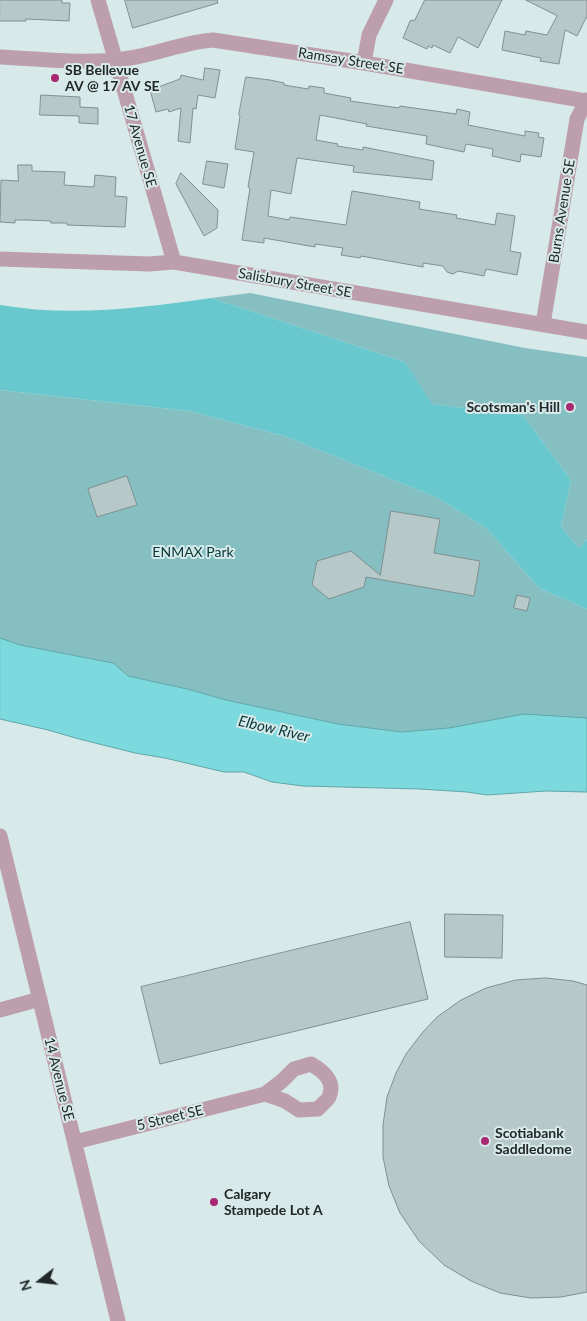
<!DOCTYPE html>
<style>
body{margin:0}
#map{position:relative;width:587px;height:1321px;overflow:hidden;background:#d7e9e9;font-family:Lato,sans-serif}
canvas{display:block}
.north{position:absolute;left:15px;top:1256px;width:50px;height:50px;-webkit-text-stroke:4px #d7e9e9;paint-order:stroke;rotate:254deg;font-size:14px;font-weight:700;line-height:20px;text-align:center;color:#222829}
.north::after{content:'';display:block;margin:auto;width:18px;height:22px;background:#222829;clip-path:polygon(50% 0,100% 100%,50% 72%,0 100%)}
</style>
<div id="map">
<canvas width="587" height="1321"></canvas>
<div class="north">N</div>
</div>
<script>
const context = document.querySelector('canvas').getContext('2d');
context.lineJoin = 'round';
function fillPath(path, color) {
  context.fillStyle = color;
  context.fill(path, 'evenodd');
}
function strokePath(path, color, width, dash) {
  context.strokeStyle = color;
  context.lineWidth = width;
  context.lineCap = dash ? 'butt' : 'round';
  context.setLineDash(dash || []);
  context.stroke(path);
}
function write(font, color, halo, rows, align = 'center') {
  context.font = font + ' Lato,sans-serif';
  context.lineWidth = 4;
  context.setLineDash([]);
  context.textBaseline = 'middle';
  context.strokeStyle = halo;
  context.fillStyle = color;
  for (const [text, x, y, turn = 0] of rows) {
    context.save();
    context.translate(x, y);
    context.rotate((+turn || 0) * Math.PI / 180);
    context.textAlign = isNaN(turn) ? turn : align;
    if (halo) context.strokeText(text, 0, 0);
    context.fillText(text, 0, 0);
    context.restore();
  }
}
fillPath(new Path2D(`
 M 250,293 L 525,348 L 587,357 L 587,539 L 579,548 L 561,527 L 571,480 L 523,415 L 431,404 L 405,362 L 211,298 Z
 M 0,390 L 189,411 L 284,436 L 436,497 L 486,528 L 539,588 L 587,609 L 587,718 L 402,732 L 338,724 L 226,700 L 187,689 L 128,676 L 113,663 L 20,645 L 0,638 Z`), '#85bfc1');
fillPath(new Path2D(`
 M 211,298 L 405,362 L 432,404 L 523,415 L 571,480 L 561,527 L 579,548 L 587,539 L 587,609 L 539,588 L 486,528 L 436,497 L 284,436 L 189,411 L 0,390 L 0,305 C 70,317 142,308 211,298 Z`), '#69c8cd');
const water = new Path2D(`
 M 0,638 L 20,645 L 113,663 L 128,676 L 187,689 L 226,700 L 338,724 L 402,732 L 449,728 L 524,714 L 587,718 L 587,792 L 546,791 L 487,795 L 467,792 L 420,789 L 303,786 L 272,782 L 244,772 L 224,772 L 165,758 L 135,753 L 79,739 L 48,730 L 0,719 Z`);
fillPath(water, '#7cdadf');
strokePath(water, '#61a5a8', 1);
const building = new Path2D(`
 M 0,0 L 62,0 L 62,3 L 70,3 L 69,21 L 26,19 L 26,21 L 0,21 Z
 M 125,0 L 217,0 L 218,3 L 133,28 Z
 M 425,0 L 502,0 L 478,48 L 458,37 L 450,53 L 433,45 L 432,48 L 428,46 L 427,49 L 403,38 L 410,21 L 412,20 L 414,21 Z
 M 526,0 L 587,0 L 587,16 L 577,36 L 565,30 L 559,64 L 540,61 L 541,58 L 502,50 L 505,31 L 525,35 L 526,31 L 547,35 L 557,16 Z
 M 205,68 L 220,70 L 215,98 L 198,95 L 196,109 L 193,108 L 190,143 L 178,141 L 181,108 L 169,112 L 168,109 L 156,112 L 150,90 L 180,79 L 181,75 L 203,80 Z
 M 246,77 L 270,80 L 284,83 L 284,85 L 308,89 L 309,86 L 324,88 L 324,93 L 351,98 L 350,101 L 399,108 L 400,106 L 456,114 L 457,109 L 470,112 L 468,125 L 525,136 L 525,131 L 539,133 L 538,137 L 544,138 L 541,157 L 521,154 L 520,162 L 492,156 L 493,149 L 466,144 L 464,152 L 426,144 L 427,136 L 366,126 L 367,124 L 320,115 L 316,140 L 338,144 L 337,146 L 363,150 L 363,147 L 434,161 L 432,180 L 353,172 L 354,166 L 297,158 L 291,194 L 271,190 L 268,216 L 289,220 L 290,217 L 346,225 L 352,191 L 420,202 L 419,209 L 457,215 L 456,218 L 495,225 L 497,213 L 515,216 L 510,251 L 521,253 L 517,275 L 486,269 L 484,276 L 458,271 L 453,274 L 447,272 L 443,266 L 423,263 L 423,267 L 361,256 L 360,258 L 341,255 L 343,248 L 315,244 L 315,247 L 264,238 L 264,243 L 242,240 L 250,188 L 248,187 L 254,152 L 235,149 L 240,116 L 239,115 Z
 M 41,95 L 80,97 L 80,107 L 98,108 L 98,124 L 79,123 L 79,116 L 40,115 Z
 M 207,161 L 228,164 L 224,188 L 203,184 Z
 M 18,165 L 32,165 L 32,171 L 65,172 L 64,185 L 94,187 L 95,175 L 116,177 L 115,196 L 127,197 L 125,227 L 67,225 L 67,223 L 51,223 L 51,221 L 27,220 L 15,220 L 15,223 L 0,222 L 1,180 L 18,181 Z
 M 181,173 L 218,210 L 217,228 L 204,236 L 176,184 Z
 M 127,476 L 137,505 L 97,517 L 88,489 Z
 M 391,511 L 440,519 L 434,553 L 480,561 L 474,596 L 366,577 L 364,587 L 329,599 L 312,585 L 317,561 L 351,551 L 380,575 Z
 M 517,595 L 530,598 L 527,611 L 514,608 Z
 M 445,914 L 503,915 L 502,958 L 445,957 Z
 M 410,922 L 428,999 L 160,1064 L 141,987 Z
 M 546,978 L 573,981 L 587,985 L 587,1292 L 561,1297 L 531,1298 L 500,1293 L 471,1281 L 444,1265 L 419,1241 L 400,1213 L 389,1186 L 383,1157 L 383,1125 L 387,1097 L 396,1073 L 406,1054 L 422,1033 L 437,1017 L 461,1000 L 486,988 L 516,980 Z`);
fillPath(building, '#b7c8c9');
strokePath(building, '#809091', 1);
strokePath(new Path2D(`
 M 98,0 L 174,262
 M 0,57 C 43,59 88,65 130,58 C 158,54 184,42 213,40 L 364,63 L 587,101
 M 364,63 L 369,35 L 386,0
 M 0,259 L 149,264 L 174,262 L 587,332
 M 543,324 L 577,119 L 587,100
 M 0,836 L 118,1321
 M 0,1010 L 40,999
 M 75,1142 L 265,1094 L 282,1081 L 294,1069 L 311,1064 C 323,1071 336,1081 329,1097 C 327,1101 321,1105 318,1109 L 299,1110 L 285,1101 L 265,1094`), '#bd9eac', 15);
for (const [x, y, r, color] of [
 [55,78,5,"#aa2772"],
 [570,407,5,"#aa2772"],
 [485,1141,5,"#aa2772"],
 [214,1202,5,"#aa2772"]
]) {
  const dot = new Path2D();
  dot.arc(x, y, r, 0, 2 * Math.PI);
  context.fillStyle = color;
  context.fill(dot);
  strokePath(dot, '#d7e9e9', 2);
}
write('14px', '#222829', '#d7e9e9', [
 ["Ramsay Street SE",351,61,9],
 ["17 Avenue SE",140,146,74],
 ["Burns Avenue SE",562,211,-81],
 ["Salisbury Street SE",295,283,10],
 ["14 Avenue SE",59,1079,76],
 ["5 Street SE",170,1118,-14]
]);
write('bold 14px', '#222829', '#d7e9e9', [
 ["SB Bellevue",65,70],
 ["AV @ 17 AV SE",65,86],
 ["Scotsman's Hill",560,407,"right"],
 ["Scotiabank",495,1133],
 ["Saddledome",495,1149],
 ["Calgary",224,1194],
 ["Stampede Lot A",224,1210]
], 'left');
write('14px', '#073739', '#d7e9e9', [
 ["ENMAX Park",193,552]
]);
write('italic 15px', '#09383a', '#d7e9e9', [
 ["Elbow River",274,729,13]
]);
</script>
